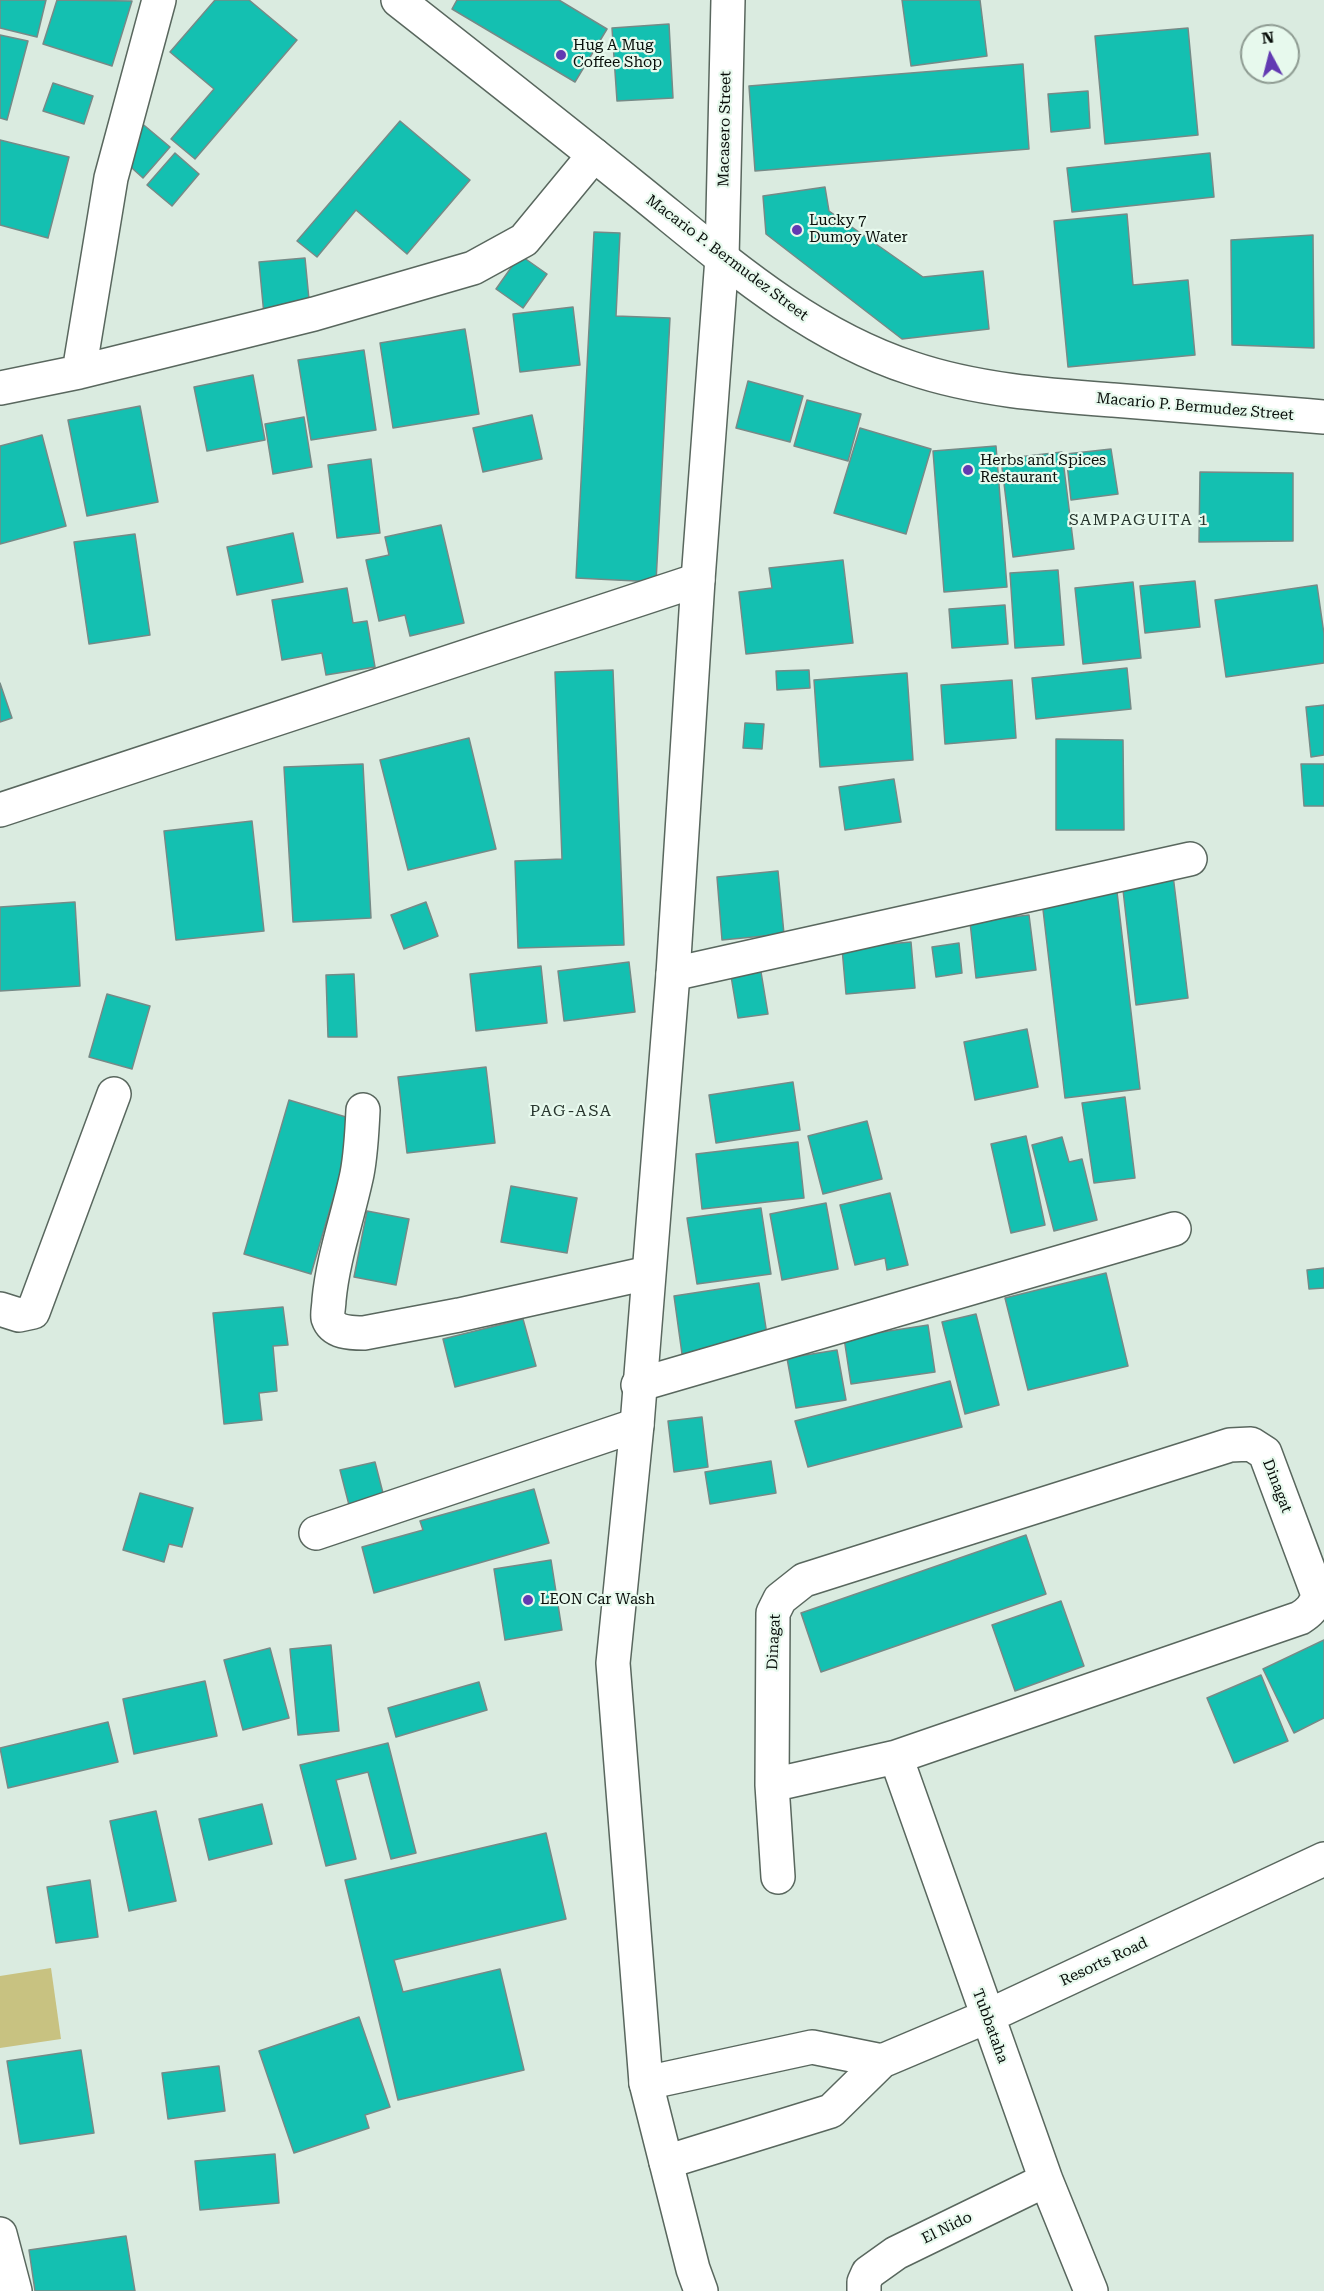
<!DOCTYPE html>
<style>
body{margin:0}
#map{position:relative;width:1324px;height:2291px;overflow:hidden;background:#daebe0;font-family:"Roboto Serif",serif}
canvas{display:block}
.north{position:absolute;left:1240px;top:24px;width:60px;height:60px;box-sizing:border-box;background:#e7f9ed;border:2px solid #8e9b92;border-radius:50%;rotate:353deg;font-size:16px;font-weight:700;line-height:24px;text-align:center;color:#080e0a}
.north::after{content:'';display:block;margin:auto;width:21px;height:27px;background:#623ab2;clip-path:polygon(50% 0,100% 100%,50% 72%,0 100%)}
</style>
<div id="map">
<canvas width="1324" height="2291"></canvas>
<div class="north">N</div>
</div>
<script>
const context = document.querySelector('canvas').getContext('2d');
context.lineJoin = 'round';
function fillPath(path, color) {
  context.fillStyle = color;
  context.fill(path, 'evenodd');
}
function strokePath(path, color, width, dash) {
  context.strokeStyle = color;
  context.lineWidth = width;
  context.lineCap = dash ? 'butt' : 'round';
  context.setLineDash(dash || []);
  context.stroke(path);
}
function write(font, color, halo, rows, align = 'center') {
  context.font = font + ' "Roboto Serif",serif';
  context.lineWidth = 4.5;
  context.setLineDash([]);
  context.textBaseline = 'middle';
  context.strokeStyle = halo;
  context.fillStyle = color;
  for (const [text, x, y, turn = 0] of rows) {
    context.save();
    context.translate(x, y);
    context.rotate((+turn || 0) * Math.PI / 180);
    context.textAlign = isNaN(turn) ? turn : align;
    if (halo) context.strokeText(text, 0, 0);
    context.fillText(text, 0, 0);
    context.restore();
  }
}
fillPath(new Path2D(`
 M 51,1968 L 61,2039 L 0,2048 L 0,1976 Z`), '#c8c281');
const building = new Path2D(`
 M 0,0 L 46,0 L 37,37 L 0,28 Z
 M 57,0 L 132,1 L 112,66 L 43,44 Z
 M 215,0 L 249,0 L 297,40 L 195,159 L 171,139 L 214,89 L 170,52 Z
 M 457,0 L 559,0 L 607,29 L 575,82 L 452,9 Z
 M 902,0 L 980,0 L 987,56 L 911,66 Z
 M 669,24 L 673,98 L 617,101 L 612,28 Z
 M 1188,28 L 1198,135 L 1105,144 L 1095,36 Z
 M 0,35 L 28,41 L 7,120 L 0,118 Z
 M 1023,64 L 1029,149 L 755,171 L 749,86 Z
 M 53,83 L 93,96 L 84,124 L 43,111 Z
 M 1088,91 L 1090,128 L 1051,132 L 1048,94 Z
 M 139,121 L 170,147 L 143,178 L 123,160 Z
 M 400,121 L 470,180 L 407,254 L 356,210 L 317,257 L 297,241 Z
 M 0,140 L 69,157 L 48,238 L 0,225 Z
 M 175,153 L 199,174 L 172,206 L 147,185 Z
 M 1210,153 L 1214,197 L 1072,212 L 1067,168 Z
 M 825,187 L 829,211 L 923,277 L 983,271 L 989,329 L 902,339 L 766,234 L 763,196 Z
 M 1127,214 L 1133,285 L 1188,280 L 1195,355 L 1068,367 L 1054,221 Z
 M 594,232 L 620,233 L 616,316 L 670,318 L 656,582 L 576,578 Z
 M 1313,235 L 1314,348 L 1232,345 L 1231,240 Z
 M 520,255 L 547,274 L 523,308 L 496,289 Z
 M 305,258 L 310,310 L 264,315 L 259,262 Z
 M 573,307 L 580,365 L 520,372 L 513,314 Z
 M 465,329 L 479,414 L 393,428 L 380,343 Z
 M 364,350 L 376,430 L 311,440 L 298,360 Z
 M 253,375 L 265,440 L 207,451 L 194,387 Z
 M 748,381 L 803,396 L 790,442 L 736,428 Z
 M 807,400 L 861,414 L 848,461 L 794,446 Z
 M 140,406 L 158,502 L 87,516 L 68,420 Z
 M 532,415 L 542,459 L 483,472 L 473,428 Z
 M 304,417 L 312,467 L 273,474 L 265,424 Z
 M 860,428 L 931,449 L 906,534 L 834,513 Z
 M 42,435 L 66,526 L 0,544 L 0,446 Z
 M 996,446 L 1007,587 L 944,592 L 933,451 Z
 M 1111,449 L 1118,494 L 1071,500 L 1066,454 Z
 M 1062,452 L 1074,549 L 1013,557 L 1001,459 Z
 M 371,459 L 380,533 L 337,538 L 328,465 Z
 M 1200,472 L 1293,473 L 1293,541 L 1199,542 Z
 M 441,525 L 464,623 L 410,636 L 405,615 L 379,621 L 366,560 L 389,555 L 385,537 Z
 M 293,533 L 303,582 L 237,595 L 227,547 Z
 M 135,534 L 150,635 L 89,644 L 74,542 Z
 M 843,560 L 853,643 L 746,654 L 739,592 L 772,588 L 769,568 Z
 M 1058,570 L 1064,645 L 1015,648 L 1010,573 Z
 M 1195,581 L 1200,627 L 1145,633 L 1140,586 Z
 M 1133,582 L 1141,658 L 1083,664 L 1075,588 Z
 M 1317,585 L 1324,634 L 1324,663 L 1226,677 L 1215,600 Z
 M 347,588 L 353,623 L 367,621 L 375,667 L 326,675 L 322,653 L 282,660 L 272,600 Z
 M 1005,605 L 1008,644 L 952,648 L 949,609 Z
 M 1127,668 L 1131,709 L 1036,719 L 1032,678 Z
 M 613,670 L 624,945 L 518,948 L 515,861 L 562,859 L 555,672 Z
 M 809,670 L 810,688 L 777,690 L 776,671 Z
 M 907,673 L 913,760 L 820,767 L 814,680 Z
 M 1012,680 L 1016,738 L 945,744 L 941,685 Z
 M 0,683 L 12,718 L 0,722 Z
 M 1324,705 L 1324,755 L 1311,757 L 1306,707 Z
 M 745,723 L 764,724 L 762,749 L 743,748 Z
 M 469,738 L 496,849 L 408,870 L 380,760 Z
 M 1056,739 L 1123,740 L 1124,830 L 1056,830 Z
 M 363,764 L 371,918 L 293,922 L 284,767 Z
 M 1301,764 L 1324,764 L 1324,806 L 1304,806 Z
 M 894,779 L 901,822 L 845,830 L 839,787 Z
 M 252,821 L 264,931 L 176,940 L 164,831 Z
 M 778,871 L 784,934 L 722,940 L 717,877 Z
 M 1173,875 L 1188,998 L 1136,1005 L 1122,881 Z
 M 1117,892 L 1140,1089 L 1065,1098 L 1042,901 Z
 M 75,902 L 80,986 L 0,991 L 0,907 Z
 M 426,902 L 438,936 L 404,949 L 391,915 Z
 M 1029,915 L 1036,970 L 976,978 L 970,922 Z
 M 911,942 L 915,988 L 846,994 L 842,948 Z
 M 959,943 L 962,973 L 936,977 L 932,947 Z
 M 629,962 L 635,1012 L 564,1021 L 558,971 Z
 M 541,966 L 547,1023 L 476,1031 L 470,974 Z
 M 761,972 L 768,1014 L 738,1018 L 731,976 Z
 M 354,974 L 357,1037 L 328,1037 L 326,975 Z
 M 107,994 L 150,1006 L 132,1069 L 89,1057 Z
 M 1027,1029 L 1038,1087 L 975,1100 L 964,1042 Z
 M 486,1067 L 495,1143 L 407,1153 L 398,1077 Z
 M 793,1082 L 800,1130 L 716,1143 L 709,1095 Z
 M 1125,1097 L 1135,1178 L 1094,1183 L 1082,1103 Z
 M 289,1100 L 356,1120 L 311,1274 L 244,1254 Z
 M 867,1121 L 882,1179 L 823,1194 L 808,1136 Z
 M 1026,1136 L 1045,1225 L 1011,1233 L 991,1144 Z
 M 1062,1137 L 1069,1162 L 1082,1159 L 1097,1220 L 1054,1231 L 1032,1145 Z
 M 798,1142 L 804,1198 L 702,1209 L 696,1154 Z
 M 511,1186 L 577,1198 L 567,1253 L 501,1242 Z
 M 890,1193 L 908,1265 L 887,1270 L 885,1258 L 855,1265 L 840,1205 Z
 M 826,1203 L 838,1269 L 782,1280 L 770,1214 Z
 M 761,1208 L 771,1274 L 697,1284 L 687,1218 Z
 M 367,1211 L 409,1219 L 396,1285 L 354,1277 Z
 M 1324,1268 L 1324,1288 L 1309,1289 L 1307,1270 Z
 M 1106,1273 L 1128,1366 L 1028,1390 L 1005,1298 Z
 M 759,1283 L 768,1341 L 682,1354 L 674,1296 Z
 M 283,1307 L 288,1345 L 273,1346 L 277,1391 L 259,1393 L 262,1420 L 224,1424 L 213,1313 Z
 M 976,1314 L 999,1405 L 965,1414 L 942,1322 Z
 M 523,1319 L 536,1366 L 455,1387 L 443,1339 Z
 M 928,1325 L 935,1372 L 851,1384 L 844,1338 Z
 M 837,1350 L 846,1400 L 796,1408 L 787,1358 Z
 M 950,1381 L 962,1427 L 808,1467 L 795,1421 Z
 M 702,1417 L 708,1467 L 674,1472 L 668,1421 Z
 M 771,1461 L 776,1493 L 710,1504 L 705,1472 Z
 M 375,1462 L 384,1497 L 349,1505 L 340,1470 Z
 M 534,1489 L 549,1543 L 374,1593 L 362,1547 L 423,1530 L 420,1521 Z
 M 140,1493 L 193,1508 L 182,1547 L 169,1544 L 164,1562 L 123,1550 Z
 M 1026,1535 L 1046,1594 L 821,1672 L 801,1613 Z
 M 551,1560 L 562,1630 L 505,1640 L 494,1569 Z
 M 1061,1601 L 1084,1666 L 1015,1691 L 992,1625 Z
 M 1324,1640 L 1324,1718 L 1294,1733 L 1263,1669 Z
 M 331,1645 L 339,1731 L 298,1735 L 290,1649 Z
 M 270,1648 L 289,1718 L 243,1730 L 224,1660 Z
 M 1261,1675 L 1288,1741 L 1234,1763 L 1207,1698 Z
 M 205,1681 L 217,1736 L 134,1754 L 123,1699 Z
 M 479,1682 L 487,1710 L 396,1737 L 388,1708 Z
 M 108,1722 L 118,1762 L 8,1788 L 0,1748 Z
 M 388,1743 L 416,1853 L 391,1859 L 368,1772 L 336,1780 L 356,1859 L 326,1866 L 300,1765 Z
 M 262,1804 L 272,1844 L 209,1860 L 199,1819 Z
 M 156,1811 L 176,1901 L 129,1911 L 110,1821 Z
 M 546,1833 L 566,1919 L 394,1960 L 403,1992 L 500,1969 L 524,2070 L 398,2100 L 345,1880 Z
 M 90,1880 L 98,1937 L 56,1943 L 47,1887 Z
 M 359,2017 L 390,2107 L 365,2115 L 369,2128 L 294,2153 L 259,2051 Z
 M 81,2050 L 94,2133 L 20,2144 L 7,2061 Z
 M 219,2066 L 225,2111 L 168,2119 L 162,2073 Z
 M 275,2154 L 279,2203 L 200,2210 L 195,2161 Z
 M 126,2236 L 135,2291 L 35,2291 L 29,2250 Z`);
fillPath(building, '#14c0b1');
strokePath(building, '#768a87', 1.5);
const minor = new Path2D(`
 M 79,372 L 111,178 L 159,0
 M 0,388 L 79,372 L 314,314 L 473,268 L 524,240 L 594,155
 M 0,810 L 698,580
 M 673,974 L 1190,859
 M 363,1110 C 362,1132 361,1153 357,1174 C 348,1217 333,1257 329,1300 C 329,1306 327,1313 328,1318 C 333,1333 351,1333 364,1333 L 459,1315 L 648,1273
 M 0,1309 L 19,1315 L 33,1312 L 114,1094
 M 638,1385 L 1174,1229
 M 316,1533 L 637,1425
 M 896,1757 L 1046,2180 L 1091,2291
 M 772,1785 L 896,1757 L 1300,1618 C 1310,1612 1315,1606 1318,1595 L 1265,1453 L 1251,1444 L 1230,1445 L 804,1580 L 780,1599 L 773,1613 L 772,1785 L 778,1877
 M 646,2083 L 812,2047 L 882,2061
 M 666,2162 L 831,2111 L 882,2061 L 986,2017 L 1324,1859
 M 0,2234 L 15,2291
 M 864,2291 L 864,2282 L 868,2273 L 896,2253 L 1046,2180`);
const tertiary = new Path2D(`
 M 701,2291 L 693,2269 L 646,2083 L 613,1663 L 637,1425 L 673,974 L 698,580 L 722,258 L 728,0`);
const secondary = new Path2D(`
 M 398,0 C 477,62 556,124 634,187 C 720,256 804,333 911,368 C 976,390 1045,395 1113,400 C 1184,406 1254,411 1324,417`);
strokePath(minor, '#59675e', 36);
strokePath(tertiary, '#59675e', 36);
strokePath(secondary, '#59675e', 36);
strokePath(minor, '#fff', 33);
strokePath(tertiary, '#fff', 33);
strokePath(secondary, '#fff', 33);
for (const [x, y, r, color] of [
 [561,55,6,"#623ab2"],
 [797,230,6,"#623ab2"],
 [968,470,6,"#623ab2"],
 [528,1600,6,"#623ab2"]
]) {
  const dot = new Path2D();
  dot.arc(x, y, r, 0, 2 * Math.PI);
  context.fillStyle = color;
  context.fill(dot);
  strokePath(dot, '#e7f9ed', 2);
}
write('15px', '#080e0a', '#e7f9ed', [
 ["Hug A Mug",573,46],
 ["Coffee Shop",573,63],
 ["Lucky 7",809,221],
 ["Dumoy Water",809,238],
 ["Herbs and Spices",980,461],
 ["Restaurant",980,478],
 ["LEON Car Wash",540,1600]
], 'left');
write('15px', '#080e0a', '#e7f9ed', [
 ["Macasero Street",725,129,-89],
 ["Macario P. Bermudez Street",727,258,37],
 ["Macario P. Bermudez Street",1195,407,5],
 ["Dinagat",1277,1486,69],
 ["Dinagat",774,1642,-87],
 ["Resorts Road",1104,1962,-25],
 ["Tubbataha",990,2026,70],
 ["El Nido",947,2228,-26]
]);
context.letterSpacing = '1.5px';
write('16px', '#27352d', '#e7f9ed', [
 ["SAMPAGUITA 1",1139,520],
 ["PAG-ASA",571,1111]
]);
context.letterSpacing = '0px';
</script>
